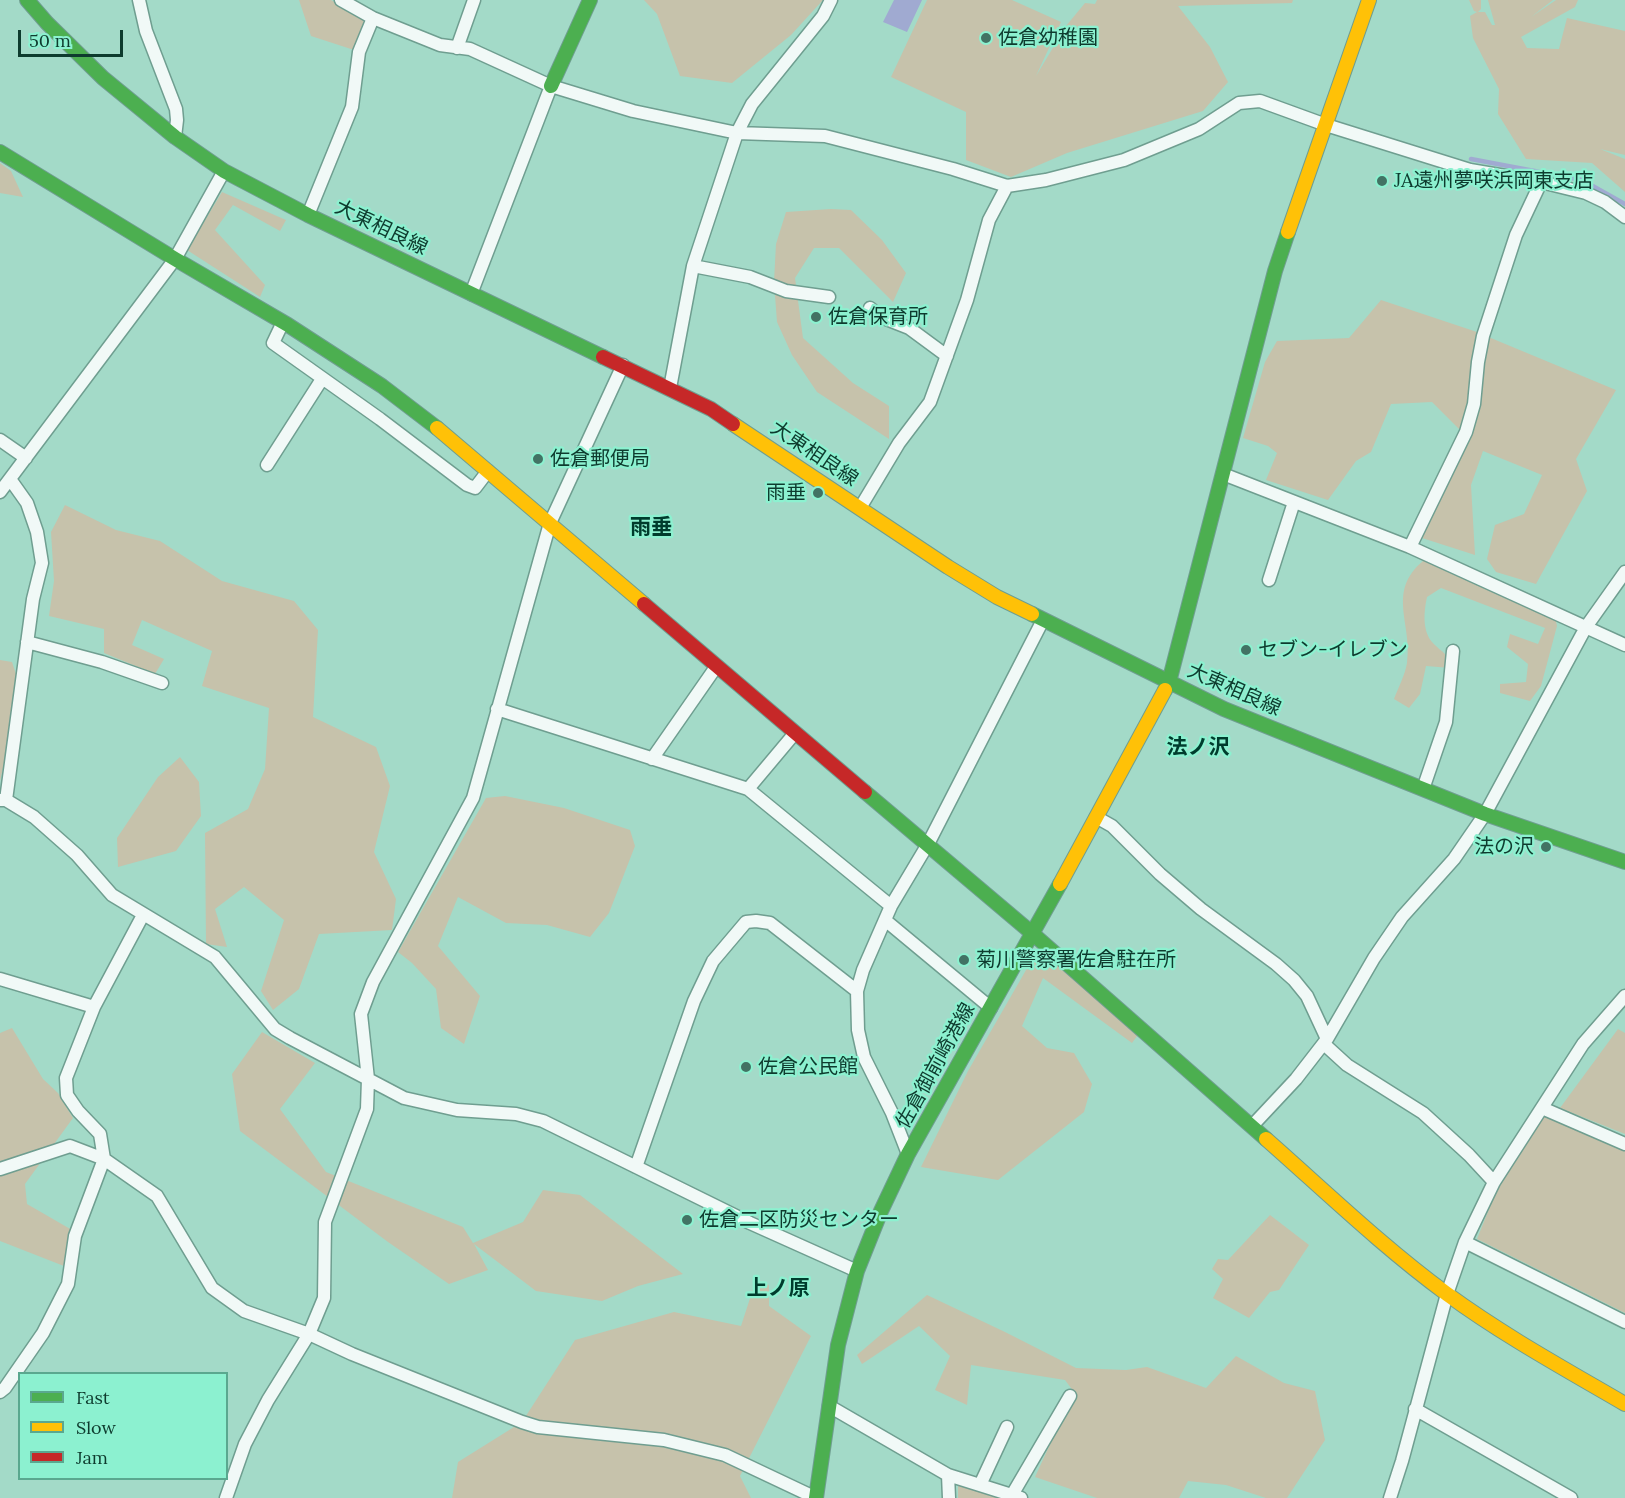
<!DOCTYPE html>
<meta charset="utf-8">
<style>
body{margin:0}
#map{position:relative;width:1625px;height:1498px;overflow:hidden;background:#a3dac8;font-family:Lora,serif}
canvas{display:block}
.legend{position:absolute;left:18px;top:1372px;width:210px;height:108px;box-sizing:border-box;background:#8cf1d0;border:2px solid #5aa88f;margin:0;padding:8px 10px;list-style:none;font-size:18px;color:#0e3b2e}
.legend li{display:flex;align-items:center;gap:12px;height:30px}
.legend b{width:30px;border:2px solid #5aa88f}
.scale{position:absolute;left:18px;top:30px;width:105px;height:27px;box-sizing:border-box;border:3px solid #0e3b2e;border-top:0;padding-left:8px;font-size:18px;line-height:21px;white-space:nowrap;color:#0e3b2e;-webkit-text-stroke:4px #8cf1d0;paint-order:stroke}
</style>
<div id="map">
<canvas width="1625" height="1498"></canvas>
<ul class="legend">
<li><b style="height:8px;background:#4caf50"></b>Fast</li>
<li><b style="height:8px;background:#ffc107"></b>Slow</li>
<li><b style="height:8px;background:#c62828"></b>Jam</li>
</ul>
<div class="scale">50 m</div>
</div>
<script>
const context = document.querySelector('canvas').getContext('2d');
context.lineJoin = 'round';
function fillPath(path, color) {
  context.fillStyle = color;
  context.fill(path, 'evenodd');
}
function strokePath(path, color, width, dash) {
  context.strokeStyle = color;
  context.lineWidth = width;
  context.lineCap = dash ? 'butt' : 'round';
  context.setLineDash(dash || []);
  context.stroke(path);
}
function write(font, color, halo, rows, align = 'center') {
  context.font = font + ' Lora,"Noto Sans JP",serif';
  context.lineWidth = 4.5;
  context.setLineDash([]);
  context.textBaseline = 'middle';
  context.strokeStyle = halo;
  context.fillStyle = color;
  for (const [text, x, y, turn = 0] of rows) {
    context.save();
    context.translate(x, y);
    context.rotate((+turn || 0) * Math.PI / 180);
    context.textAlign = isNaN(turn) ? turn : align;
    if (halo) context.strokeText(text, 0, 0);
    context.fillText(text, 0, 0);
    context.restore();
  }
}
fillPath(new Path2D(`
 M 299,0 L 331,0 L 368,22 L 354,50 L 311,36 Z
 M 644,0 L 823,0 L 791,35 L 732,83 L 680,76 L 657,14 Z
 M 927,0 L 1012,0 L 1061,22 L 1036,76 L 1066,26 L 1085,3 L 1095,4 L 1097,0 L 1293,0 L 1292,3 L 1178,6 L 1210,47 L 1228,82 L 1203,111 L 1067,153 L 1011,177 L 966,160 L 966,112 L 891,77 Z
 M 1469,0 L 1481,0 L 1481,9 L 1478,12 L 1485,12 L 1492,25 L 1495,25 L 1488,0 L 1553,0 L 1531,17 L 1556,0 L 1578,0 L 1575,7 L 1521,37 L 1527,48 L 1559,49 L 1567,18 L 1625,31 L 1625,155 L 1600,149 L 1625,159 L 1625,192 L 1592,163 L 1526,159 L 1498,114 L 1499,89 L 1473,38 L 1470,16 L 1477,12 L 1474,11 Z
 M 0,163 L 11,171 L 23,197 L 0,193 Z
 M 222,192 L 286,220 L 280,231 L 233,205 L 215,230 L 265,285 L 260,297 L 187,250 Z
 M 831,209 L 851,210 L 882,240 L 906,273 L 893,302 L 839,248 L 814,248 L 795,278 L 803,338 L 853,383 L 889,406 L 889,439 L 817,392 L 792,355 L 777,322 L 774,282 L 776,244 L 786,212 Z
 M 1381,300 L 1474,331 L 1616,390 L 1576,459 L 1587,491 L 1536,584 L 1496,572 L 1487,559 L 1495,525 L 1524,514 L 1542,475 L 1483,451 L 1471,485 L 1475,555 L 1419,537 L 1470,440 L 1432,402 L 1391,404 L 1371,452 L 1356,461 L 1328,500 L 1266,480 L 1277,453 L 1268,446 L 1243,438 L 1265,362 L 1277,341 L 1349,338 Z
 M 65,505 L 116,530 L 160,541 L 222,581 L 294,601 L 318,630 L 313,717 L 376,747 L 390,786 L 374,852 L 396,899 L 392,930 L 319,934 L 299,989 L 273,1010 L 261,991 L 284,920 L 244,887 L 215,909 L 227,947 L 206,944 L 205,833 L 248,809 L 265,769 L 269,708 L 202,686 L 212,651 L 142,620 L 132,645 L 164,659 L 155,674 L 104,653 L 104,629 L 49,616 L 54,581 L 51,532 Z
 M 1423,561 L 1443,561 L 1554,612 L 1557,626 L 1541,686 L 1530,701 L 1500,693 L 1500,684 L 1526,682 L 1528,664 L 1507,647 L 1510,634 L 1538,644 L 1545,628 L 1441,588 L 1427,597 C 1424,611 1422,630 1432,642 C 1444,655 1445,649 1451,668 L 1426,666 L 1420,694 L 1409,708 L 1394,699 C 1398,688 1405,675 1407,663 C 1413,624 1386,592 1423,561 Z
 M 0,660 L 12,662 L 21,689 L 0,781 Z
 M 180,757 L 199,782 L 201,816 L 176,851 L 118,867 L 117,838 L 158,777 Z
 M 505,796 L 564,808 L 630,830 L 635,846 L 609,913 L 590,937 L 547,925 L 506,923 L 458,897 L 438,946 L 480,996 L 464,1044 L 441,1028 L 436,989 L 412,963 L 398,952 L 486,798 Z
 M 1041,944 L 1140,1032 L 1132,1043 L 1043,978 L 1022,1026 L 1047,1048 L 1074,1053 L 1092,1084 L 1084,1112 L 998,1180 L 921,1167 L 968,1071 Z
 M 12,1028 L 43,1079 L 58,1093 L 73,1118 L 25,1184 L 27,1204 L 72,1230 L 69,1268 L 0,1241 L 0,1033 Z
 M 1618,1029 L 1625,1033 L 1625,1134 L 1560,1108 Z
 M 262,1032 L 315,1063 L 280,1109 L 326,1172 L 463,1227 L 473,1243 L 523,1222 L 543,1190 L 580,1195 L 683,1274 L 638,1286 L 602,1301 L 536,1291 L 474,1244 L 488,1270 L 449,1284 L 388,1242 L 240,1131 L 232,1074 Z
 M 1544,1114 L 1625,1149 L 1625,1313 L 1477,1239 L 1497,1189 Z
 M 1270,1215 L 1309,1245 L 1279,1290 L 1270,1292 L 1249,1318 L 1213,1298 L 1223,1279 L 1212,1269 L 1218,1259 L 1228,1260 Z
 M 756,1280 L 769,1285 L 769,1306 L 811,1336 L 740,1476 L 751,1498 L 452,1498 L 458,1462 L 522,1422 L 575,1340 L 674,1312 L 741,1326 Z
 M 927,1295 L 1005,1332 L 1076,1368 L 1126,1370 L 1147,1367 L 1206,1388 L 1236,1356 L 1284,1383 L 1315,1391 L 1325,1440 L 1287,1498 L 1266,1498 L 1226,1485 L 1188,1481 L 1179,1498 L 1097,1498 L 1035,1477 L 1074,1392 L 1065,1380 L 971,1365 L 967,1405 L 935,1390 L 950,1356 L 919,1326 L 862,1364 L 857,1355 Z
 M 958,1482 L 1012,1498 L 958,1498 Z`), '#c6c2ab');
fillPath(new Path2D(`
 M 894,0 L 922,0 L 907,32 L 883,22 Z`), '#a0aad1');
strokePath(new Path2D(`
 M 1471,159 L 1582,180 L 1625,204`), '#a0aad1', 4.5);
const street = new Path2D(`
 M 139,0 L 146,31 L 176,109 L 177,120 L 175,137
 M 341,0 L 373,18 L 440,45 L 470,49 L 551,86 L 633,111 L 737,133 L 825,136 L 953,169 L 1007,186 L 1046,180 L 1124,160 L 1199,129 L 1239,103 L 1260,101 L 1326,125 L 1470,170 L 1541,182 L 1586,193 L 1605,202 L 1625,217
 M 457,48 L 474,0
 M 308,215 L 352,107 L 359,52 L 373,18
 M 693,266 L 750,277 L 786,291 L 829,297
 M 471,294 L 551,86
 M 870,308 L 881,317 L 909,328 L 947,356
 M 283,322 L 273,343 L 380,419 L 467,485 L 475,488 L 488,471
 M 670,388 L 693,266 L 737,133 L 752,104 L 823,16 L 831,0
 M 0,440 L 26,458
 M 267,465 L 322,379
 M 1223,474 L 1410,547 L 1625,645
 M 0,492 L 175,259 L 224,171
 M 860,508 L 899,443 L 930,402 L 967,300 L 989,220 L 1007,186
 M 1410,547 L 1466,432 L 1474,404 L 1478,362 L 1483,336 L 1516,235 L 1541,182
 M 1269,580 L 1294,502
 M 27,642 L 102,662 L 162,683
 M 497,709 L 748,789 L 891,906
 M 652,759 L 716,667
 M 748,789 L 795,733
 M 1423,789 L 1446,722 L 1453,651
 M 0,800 L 6,800 L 34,817 L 77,855 L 112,895 L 215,957 L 275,1029 L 290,1038 L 404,1098 L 457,1110 L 516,1114 L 543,1121 L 750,1223 L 857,1271
 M 6,800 L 33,599 L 42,563 L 37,532 L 27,503 L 10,479
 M 1096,817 L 1112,826 L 1160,874 L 1201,909 L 1276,964 L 1294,980 L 1307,996 L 1327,1039
 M 885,920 L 991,1008
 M 0,979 L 94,1007
 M 1324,1044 L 1347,1065 L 1423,1113 L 1469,1155 L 1494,1182
 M 1542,1108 L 1625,1144
 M 1252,1126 L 1296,1079 L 1327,1039 L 1374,958 L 1402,917 L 1454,859 L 1485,814 L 1586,627 L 1625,572
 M 908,1154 L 892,1113 L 864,1057 L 858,1030 L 857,991 L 863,970 L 891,906 L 928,844 L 1043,620
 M 636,1167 L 694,1001 L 713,961 L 746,922 L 756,921 L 770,923 L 857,991
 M 0,1169 L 70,1146 L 104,1159 L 157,1196 L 212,1288 L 244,1311 L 309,1334 L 352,1354 L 522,1422 L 538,1427 L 664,1440 L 725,1455 L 816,1498
 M 1465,1242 L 1625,1322
 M 0,1392 L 5,1388 L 43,1333 L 68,1284 L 75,1236 L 104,1159 L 100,1134 L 78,1111 L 67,1095 L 66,1078 L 94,1007 L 143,915
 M 829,1406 L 948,1475 L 1021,1498
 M 1415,1409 L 1571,1498
 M 948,1475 L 949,1498
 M 980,1485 L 1007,1427
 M 1012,1495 L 1070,1396
 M 226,1498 L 245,1444 L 268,1400 L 309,1334 L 324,1298 L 325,1222 L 367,1109 L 368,1079 L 361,1014 L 373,982 L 473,798 L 550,523 L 623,365
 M 1390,1498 L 1402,1461 L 1447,1294 L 1465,1242 L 1494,1182 L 1583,1044 L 1625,996`);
const fast = new Path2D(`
 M 27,0 L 47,23 L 103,78 L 175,137 L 224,171 L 308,215 L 603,357
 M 551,86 L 590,0
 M 0,152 L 175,259 L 288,325 L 382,386 L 437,428
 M 1032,614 L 1224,709 L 1485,814 L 1625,862
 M 1165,690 L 1169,682 L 1275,271 L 1288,232
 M 865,792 L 1033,934 L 1266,1139
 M 816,1498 L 838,1345 L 857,1271 L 881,1211 L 908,1154 L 1060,884`);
const slow = new Path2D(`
 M 1288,232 L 1369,0
 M 733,424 L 948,567 L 997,597 L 1032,614
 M 437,428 L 644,604
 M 1060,884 L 1165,690
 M 1266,1139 C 1325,1191 1383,1247 1447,1294 C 1503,1335 1565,1369 1625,1404`);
const jam = new Path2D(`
 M 603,357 L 711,409 L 733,424
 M 644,604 L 865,792`);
strokePath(street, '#6f9e90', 15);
strokePath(fast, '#6f9e90', 16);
strokePath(slow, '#6f9e90', 16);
strokePath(jam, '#6f9e90', 16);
strokePath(street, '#f1f9f7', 12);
strokePath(fast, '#4caf50', 14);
strokePath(slow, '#ffc107', 14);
strokePath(jam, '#c62828', 14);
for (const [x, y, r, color] of [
 [986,38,6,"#427364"],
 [1382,181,6,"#427364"],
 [816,317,6,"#427364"],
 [538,459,6,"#427364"],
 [818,493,6,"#427364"],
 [1246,650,6,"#427364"],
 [1546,847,6,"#427364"],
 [964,960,6,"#427364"],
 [746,1067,6,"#427364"],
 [687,1220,6,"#427364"]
]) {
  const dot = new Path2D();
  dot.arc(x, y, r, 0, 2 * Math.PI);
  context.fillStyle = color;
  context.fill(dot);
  strokePath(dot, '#8cf1d0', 2);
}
write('20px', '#0e3b2e', '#8cf1d0', [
 ["佐倉幼稚園",998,38],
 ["JA遠州夢咲浜岡東支店",1394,181],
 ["佐倉保育所",828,317],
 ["佐倉郵便局",550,459],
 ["雨垂",806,493,"right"],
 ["セブン-イレブン",1258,650],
 ["法の沢",1534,847,"right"],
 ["菊川警察署佐倉駐在所",976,960],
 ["佐倉公民館",758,1067],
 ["佐倉二区防災センター",699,1220]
], 'left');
write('20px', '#0e3b2e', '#8cf1d0', [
 ["大東相良線",381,228,26],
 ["大東相良線",814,454,34],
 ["大東相良線",1234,690,24],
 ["佐倉御前崎港線",936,1066,-61]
]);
write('bold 21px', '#003c2d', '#8cf1d0', [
 ["雨垂",651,528],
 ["法ノ沢",1198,748],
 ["上ノ原",778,1289]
]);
</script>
